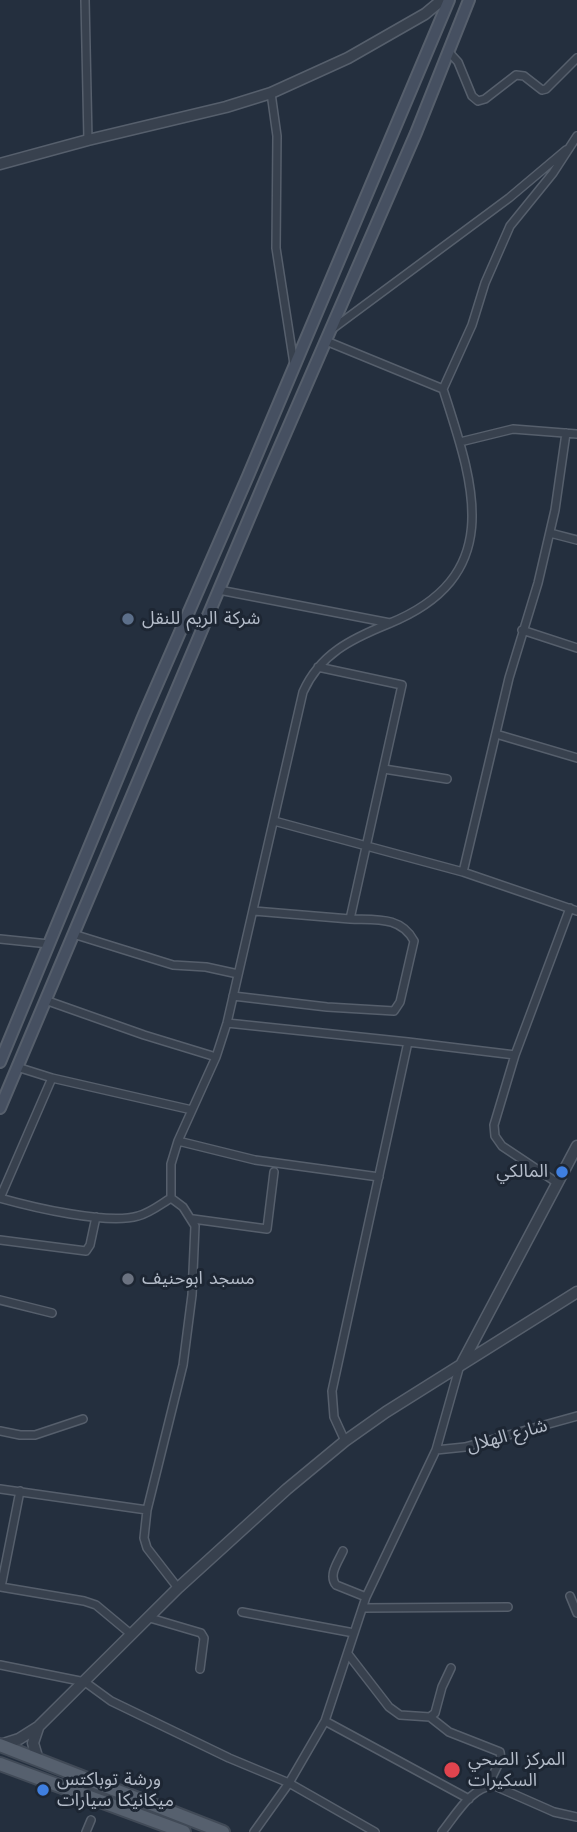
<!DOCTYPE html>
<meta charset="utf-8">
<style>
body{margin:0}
canvas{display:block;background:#242f3e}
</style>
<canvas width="577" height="1832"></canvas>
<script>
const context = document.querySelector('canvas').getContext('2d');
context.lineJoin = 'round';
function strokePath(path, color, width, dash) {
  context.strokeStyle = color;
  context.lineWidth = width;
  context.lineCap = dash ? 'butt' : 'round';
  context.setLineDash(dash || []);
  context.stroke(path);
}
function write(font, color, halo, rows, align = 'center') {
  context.font = font + ' "Work Sans","Noto Sans Arabic",sans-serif';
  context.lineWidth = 6;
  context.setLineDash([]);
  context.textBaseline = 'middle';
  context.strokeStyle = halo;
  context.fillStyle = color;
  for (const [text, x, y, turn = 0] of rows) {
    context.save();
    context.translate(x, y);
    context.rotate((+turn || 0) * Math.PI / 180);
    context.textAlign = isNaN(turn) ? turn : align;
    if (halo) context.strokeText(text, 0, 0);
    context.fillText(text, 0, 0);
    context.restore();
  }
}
const minor = new Path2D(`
 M 85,0 L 88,140
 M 448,51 L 458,62 L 472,96 L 478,101 L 485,99 L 516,75 L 524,76 L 542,90 L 546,89 L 577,58
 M 271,93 L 277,136 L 276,248 L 294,364
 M 331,330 L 509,198 L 566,150
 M 443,389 L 472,325 L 485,283 L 510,226 L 553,173 L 577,136
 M 460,442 L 513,429 L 577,434
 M 550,533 L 577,540
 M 219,590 L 390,623
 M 522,630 L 577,648
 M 496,734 L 577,758
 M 384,769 L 447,779
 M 274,821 L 463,872 L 577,911
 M 463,872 L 509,678 L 538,583 L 555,510 L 566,433
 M 254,911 L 350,919 L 402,685 L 318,667
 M 73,934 L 173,965 L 206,967 L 238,974
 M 0,939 L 49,944
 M 233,996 L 327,1007 L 394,1011 L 400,1002 L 414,941 C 401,916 376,920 350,919
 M 45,1000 L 144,1035 L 216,1057
 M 227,1023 L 408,1042 L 332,1391 L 334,1417 L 345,1441
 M 408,1042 L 515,1055
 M 17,1067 L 52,1078
 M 178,1141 L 255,1160 L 379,1177
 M 556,1182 L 502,1146 L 495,1136 L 494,1125 L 515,1055 L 570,908
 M 0,1198 L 52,1078 L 192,1110
 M 0,1198 C 32,1207 107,1225 138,1216 C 150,1213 161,1204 171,1198
 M 193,1219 L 267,1229 L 274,1172
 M 0,1240 L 86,1251 L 90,1245 L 96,1217
 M 0,1300 L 52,1313
 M 0,1431 L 20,1435 L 35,1435 L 83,1419
 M 436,1450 L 465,1447 L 577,1416
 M 0,1489 L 147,1510
 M 20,1491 L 1,1587 L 84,1601 L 96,1605 L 132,1635
 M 343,1551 C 338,1562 328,1575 336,1585 L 366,1597
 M 178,1588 L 147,1548 L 144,1538 L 147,1510 L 183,1365 L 192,1295 L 195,1226 L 183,1207 L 171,1198 L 171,1164 L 178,1141 L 216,1057 L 227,1023 L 303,692 C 320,654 351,639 388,624 C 507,576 474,485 443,389 L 326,341
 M 570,1596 L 577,1613
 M 363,1608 L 508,1607
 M 242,1612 L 354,1633
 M 150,1618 L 201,1633 L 204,1638 L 200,1669
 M 348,1654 L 389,1707 L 400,1715 L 430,1717 L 435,1713 L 442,1687 L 451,1668
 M 0,1665 L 85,1682 L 111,1701 L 229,1758 L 289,1783 L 375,1832
 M 430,1717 L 449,1732 L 500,1752 L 501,1759 L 488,1785
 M 325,1721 L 469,1799
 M 86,1832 L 91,1820
 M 254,1832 L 289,1783 L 325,1721 L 366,1597 L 436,1450 L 460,1365
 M 442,1832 C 455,1816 473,1784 495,1786 L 554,1812 L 577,1817`);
const tertiary = new Path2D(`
 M 0,164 L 88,140 L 226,107 L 271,93 L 348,58 L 425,14 L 442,0
 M 461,1365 L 577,1146
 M 38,1728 L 33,1743 L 38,1760
 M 0,1745 L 19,1739 L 38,1727 L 178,1588 L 287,1489 L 345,1441 L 386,1412 L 577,1292`);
const secondary = new Path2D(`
 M 0,1062 L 143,717 L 248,476 L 449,0
 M 0,1108 L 264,483 L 416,133 L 469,0`);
const primary = new Path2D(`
 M 0,1745 L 223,1832
 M 0,1764 L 184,1832`);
strokePath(minor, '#565f6c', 10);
strokePath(tertiary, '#565f6c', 13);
strokePath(secondary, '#565f6c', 14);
strokePath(primary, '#414a57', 16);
strokePath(minor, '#38414e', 7);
strokePath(tertiary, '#38414e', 10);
strokePath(secondary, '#465061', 10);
strokePath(primary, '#56606e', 12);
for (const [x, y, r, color] of [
 [128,619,7,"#5c6f8a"],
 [562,1172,7,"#3f7fe0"],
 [128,1279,7,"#6b7280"],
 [452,1770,9,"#e0444e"],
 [43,1790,7,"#3f7fe0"]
]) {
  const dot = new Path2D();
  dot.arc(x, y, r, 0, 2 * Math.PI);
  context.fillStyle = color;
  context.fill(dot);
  strokePath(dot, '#1d2633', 2.5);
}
write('18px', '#b4bcc9', '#1d2633', [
 ["شركة الريم للنقل",142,619],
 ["المالكي",548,1172,"right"],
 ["مسجد ابوحنيف",142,1279],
 ["المركز الصحي",468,1760],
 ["السكيرات",468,1781],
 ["ورشة توباكتس",57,1780],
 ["ميكانيكا سيارات",57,1801]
], 'left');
write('18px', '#b4bcc9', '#1d2633', [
 ["شارع الهلال",507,1436,-15]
]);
</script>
